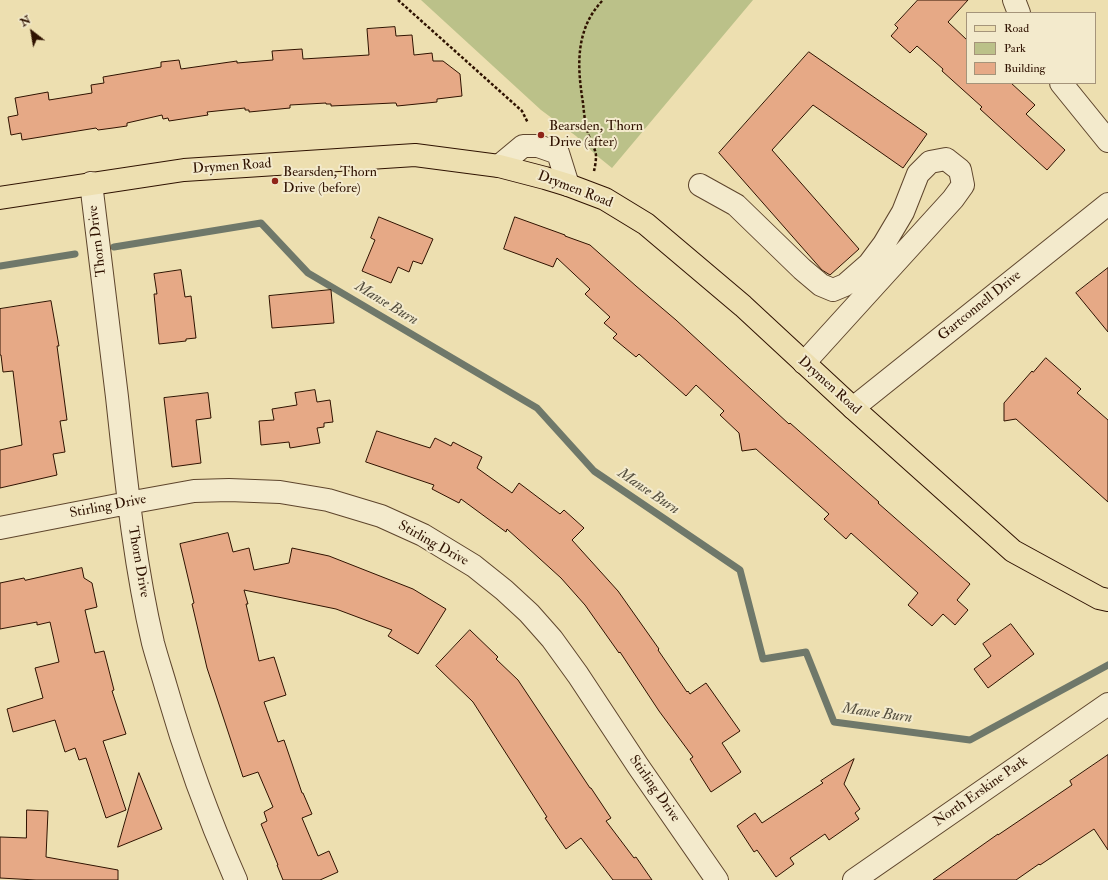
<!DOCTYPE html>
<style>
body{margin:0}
#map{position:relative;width:1108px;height:880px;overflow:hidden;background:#eddfb0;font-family:"IM FELL Double Pica",serif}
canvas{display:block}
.legend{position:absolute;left:966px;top:12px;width:130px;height:72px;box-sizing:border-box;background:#f3eacc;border:1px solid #a5947a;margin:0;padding:5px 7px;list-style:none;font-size:12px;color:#2f1200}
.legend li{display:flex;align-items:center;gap:8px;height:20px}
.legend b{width:20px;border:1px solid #a5947a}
.north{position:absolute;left:12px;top:12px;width:40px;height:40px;-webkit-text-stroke:3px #f3eacc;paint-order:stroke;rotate:329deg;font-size:11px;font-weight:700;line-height:16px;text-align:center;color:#2f1200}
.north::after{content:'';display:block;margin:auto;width:14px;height:18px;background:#2f1200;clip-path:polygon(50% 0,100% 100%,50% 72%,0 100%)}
</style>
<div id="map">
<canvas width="1108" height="880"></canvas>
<ul class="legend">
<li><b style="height:5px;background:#eddfb0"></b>Road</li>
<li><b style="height:11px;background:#bbc189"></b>Park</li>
<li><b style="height:11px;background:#e6a986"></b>Building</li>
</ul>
<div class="north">N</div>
</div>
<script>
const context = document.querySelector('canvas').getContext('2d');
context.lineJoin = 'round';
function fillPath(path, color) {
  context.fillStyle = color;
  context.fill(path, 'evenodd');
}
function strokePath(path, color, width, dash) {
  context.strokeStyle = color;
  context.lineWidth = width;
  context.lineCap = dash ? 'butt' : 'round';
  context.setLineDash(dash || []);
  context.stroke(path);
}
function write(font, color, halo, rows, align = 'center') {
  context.font = font + ' "IM FELL Double Pica",serif';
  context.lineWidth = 4;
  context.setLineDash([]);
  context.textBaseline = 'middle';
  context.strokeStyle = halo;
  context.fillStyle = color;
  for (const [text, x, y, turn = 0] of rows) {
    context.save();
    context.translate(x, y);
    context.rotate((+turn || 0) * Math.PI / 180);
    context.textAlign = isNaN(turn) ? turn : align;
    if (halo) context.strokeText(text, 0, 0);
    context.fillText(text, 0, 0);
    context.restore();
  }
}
fillPath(new Path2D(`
 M 421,0 L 753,0 L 612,168 L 596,155 L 576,136 L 541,110 Z`), '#bbc189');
strokePath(new Path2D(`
 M 114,247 L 261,223 L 308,273 L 537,408 L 594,471 L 740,570 L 763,659 L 806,652 L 834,722 L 970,740 L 1108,665
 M 0,266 L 75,254`), '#6f786a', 7);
const building = new Path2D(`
 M 918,0 L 968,0 L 948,22 L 967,40 L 967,83 L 1011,83 L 1035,105 L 1026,114 L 1065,150 L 1047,170 L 980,109 L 982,107 L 942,71 L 943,69 L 917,46 L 910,53 L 891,36 L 898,28 L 895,25 Z
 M 395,27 L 396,36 L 412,35 L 414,55 L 432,53 L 433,61 L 443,61 L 460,74 L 462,96 L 437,99 L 437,102 L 397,106 L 396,103 L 393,103 L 331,106 L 331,104 L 326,104 L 326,103 L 290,105 L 290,108 L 249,112 L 249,110 L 245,110 L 245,108 L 207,112 L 208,115 L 169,121 L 168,118 L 163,119 L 162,115 L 127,123 L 127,126 L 113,128 L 98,130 L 96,128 L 22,140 L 21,133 L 11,135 L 8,117 L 18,115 L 15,98 L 48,92 L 49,100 L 92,93 L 91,85 L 104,83 L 103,77 L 161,67 L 161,62 L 179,60 L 181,69 L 237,61 L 237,63 L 273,60 L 272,51 L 302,49 L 303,59 L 369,55 L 367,29 Z
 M 809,52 L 927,134 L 903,168 L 813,105 L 772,150 L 859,249 L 830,275 L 822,270 L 719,153 Z
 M 379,217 L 433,239 L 422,264 L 413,261 L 409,272 L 398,267 L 391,283 L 362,271 L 375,240 L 371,238 Z
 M 515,217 L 565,235 L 565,236 L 590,245 L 636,286 L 676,320 L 789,424 L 790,423 L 879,502 L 878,503 L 970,584 L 957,600 L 968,610 L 955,625 L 943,614 L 932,626 L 908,605 L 918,593 L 851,533 L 846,539 L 824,519 L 829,514 L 756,449 L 742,451 L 739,433 L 720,415 L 724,411 L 696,385 L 686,396 L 639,354 L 636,357 L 613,338 L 617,334 L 604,323 L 610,317 L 585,294 L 590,289 L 557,258 L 553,267 L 504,249 Z
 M 1108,268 L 1108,332 L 1076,293 Z
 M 181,270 L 185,297 L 191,296 L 196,338 L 186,339 L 186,341 L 159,344 L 154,294 L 157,294 L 154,274 Z
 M 331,290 L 334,323 L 272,328 L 269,296 Z
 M 51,301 L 59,346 L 57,346 L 67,420 L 60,421 L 65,452 L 53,454 L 57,475 L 0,488 L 0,450 L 22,445 L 13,371 L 3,372 L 1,355 L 0,355 L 0,309 Z
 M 1046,358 L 1081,389 L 1077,393 L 1108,420 L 1108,502 L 1016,419 L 1004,421 L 1004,403 L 1032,371 L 1033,372 Z
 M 315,390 L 317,402 L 330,400 L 333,422 L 324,423 L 324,427 L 317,428 L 320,443 L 290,448 L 289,442 L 261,445 L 259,421 L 274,420 L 272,409 L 297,405 L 295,393 Z
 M 208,393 L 211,418 L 196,420 L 201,463 L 172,467 L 164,398 Z
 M 377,431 L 430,448 L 435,438 L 451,446 L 453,442 L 482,457 L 477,468 L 512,493 L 519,483 L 560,514 L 564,510 L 584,528 L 572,540 L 618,591 L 659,649 L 658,650 L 687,692 L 688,691 L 690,694 L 706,683 L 740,731 L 722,743 L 741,772 L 711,792 L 690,759 L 693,757 L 659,711 L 620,652 L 619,653 L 585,605 L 561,578 L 507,529 L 506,532 L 461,499 L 459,503 L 432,489 L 434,485 L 366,462 Z
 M 228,533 L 233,552 L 249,548 L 254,570 L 289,563 L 292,548 L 329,556 L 413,589 L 446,609 L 418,654 L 388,636 L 392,630 L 336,609 L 244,590 L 248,604 L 246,604 L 259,661 L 274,657 L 286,695 L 264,702 L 278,742 L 284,740 L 302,793 L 303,793 L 312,814 L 302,818 L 318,856 L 329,851 L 338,872 L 320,880 L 283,880 L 277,865 L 278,865 L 261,824 L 267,821 L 264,812 L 273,807 L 258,772 L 243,777 L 207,668 L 192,604 L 194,603 L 180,544 Z
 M 82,568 L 84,578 L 92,583 L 97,607 L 85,610 L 95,653 L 104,651 L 114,690 L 112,691 L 126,734 L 103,741 L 126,810 L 106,818 L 86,758 L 79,760 L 75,748 L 65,752 L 55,720 L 13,732 L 7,709 L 43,698 L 35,668 L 59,662 L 50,622 L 37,625 L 37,622 L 0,629 L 0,583 L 24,578 L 25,580 Z
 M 1011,624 L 1034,654 L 988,688 L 974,669 L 991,656 L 983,644 Z
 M 470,630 L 498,657 L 496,659 L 518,680 L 590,788 L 591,788 L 611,818 L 606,821 L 634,858 L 636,857 L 652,880 L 613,880 L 581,838 L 566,849 L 545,818 L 547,817 L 473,702 L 436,666 Z
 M 1108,755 L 1108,850 L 1094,829 L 1040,865 L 1039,864 L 1016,880 L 933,880 L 998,834 L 998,835 L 1072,785 L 1070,781 Z
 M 854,759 L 844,784 L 860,809 L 855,813 L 859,819 L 829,840 L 825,834 L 790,858 L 794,864 L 776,877 L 757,850 L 754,852 L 737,826 L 755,813 L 762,823 L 823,783 L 821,781 Z
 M 139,773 L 162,829 L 118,847 Z
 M 27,810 L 48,811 L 46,857 L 118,870 L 118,880 L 36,880 L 0,878 L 0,837 L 26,838 Z`);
fillPath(building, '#e6a986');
strokePath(building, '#2f1200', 1);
const minor = new Path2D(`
 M 1014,0 L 1019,13
 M 1061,83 L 1108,141
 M 499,166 L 523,146 L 538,146 L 558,153 L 568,185
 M 91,183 C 100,255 109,326 117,397 C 126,479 134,562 153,643 C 157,658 162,673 166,687 C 185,753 208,817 236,880
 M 700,185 L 736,205 L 802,269 L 821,285 L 833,290 L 845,285 L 869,264 L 884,244 L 903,212 L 918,174 L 930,162 L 946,159 L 960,170 L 963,185 L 953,199 L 804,363
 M 853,408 L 1108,204
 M 0,528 L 128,503 L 194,491 L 229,490 L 280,492 L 328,500 L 381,516 L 423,535 L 474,566 L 504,590 L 529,613 L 552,639 L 578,675 L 638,766 L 717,880
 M 854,880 L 1108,704`);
const major = new Path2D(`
 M 0,198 L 184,170 L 415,155 L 499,166 L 545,178 L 568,185 L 605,199 L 646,224 L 743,306 L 853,408 L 1013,551 L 1099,598 L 1108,600`);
strokePath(minor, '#5e452c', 24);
strokePath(major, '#2f1200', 24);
strokePath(new Path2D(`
 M 398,0 L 522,111 L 528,123
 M 594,171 C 595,167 596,161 596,156 C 596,149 590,141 588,133 C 585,124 584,113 583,103 C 577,66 575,29 603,0`), '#2f1200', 2.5, [3, 2]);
strokePath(minor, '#f3eacc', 22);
strokePath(major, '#eddfb0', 22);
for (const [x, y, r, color] of [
 [541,135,4,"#8f2418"],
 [275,181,4,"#8f2418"]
]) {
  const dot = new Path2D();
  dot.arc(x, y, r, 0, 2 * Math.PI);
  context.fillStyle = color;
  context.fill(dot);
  strokePath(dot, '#f3eacc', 1.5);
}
write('14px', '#2f1200', '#f3eacc', [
 ["Bearsden, Thorn",549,127],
 ["Drive (after)",549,143],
 ["Bearsden, Thorn",283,173],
 ["Drive (before)",283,189]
], 'left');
write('14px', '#2f1200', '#f3eacc', [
 ["Drymen Road",232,167,-4],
 ["Drymen Road",575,190,21],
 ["Thorn Drive",98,241,-97],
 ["Gartconnell Drive",980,306,-39],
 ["Drymen Road",829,386,42],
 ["Stirling Drive",108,507,-11],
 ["Stirling Drive",433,544,29],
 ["Thorn Drive",138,562,80],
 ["Stirling Drive",654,789,55],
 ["North Erskine Park",981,792,-35]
]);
write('italic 15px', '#544e3e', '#f3eacc', [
 ["Manse Burn",386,304,31],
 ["Manse Burn",648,492,34],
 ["Manse Burn",877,714,8]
]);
</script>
